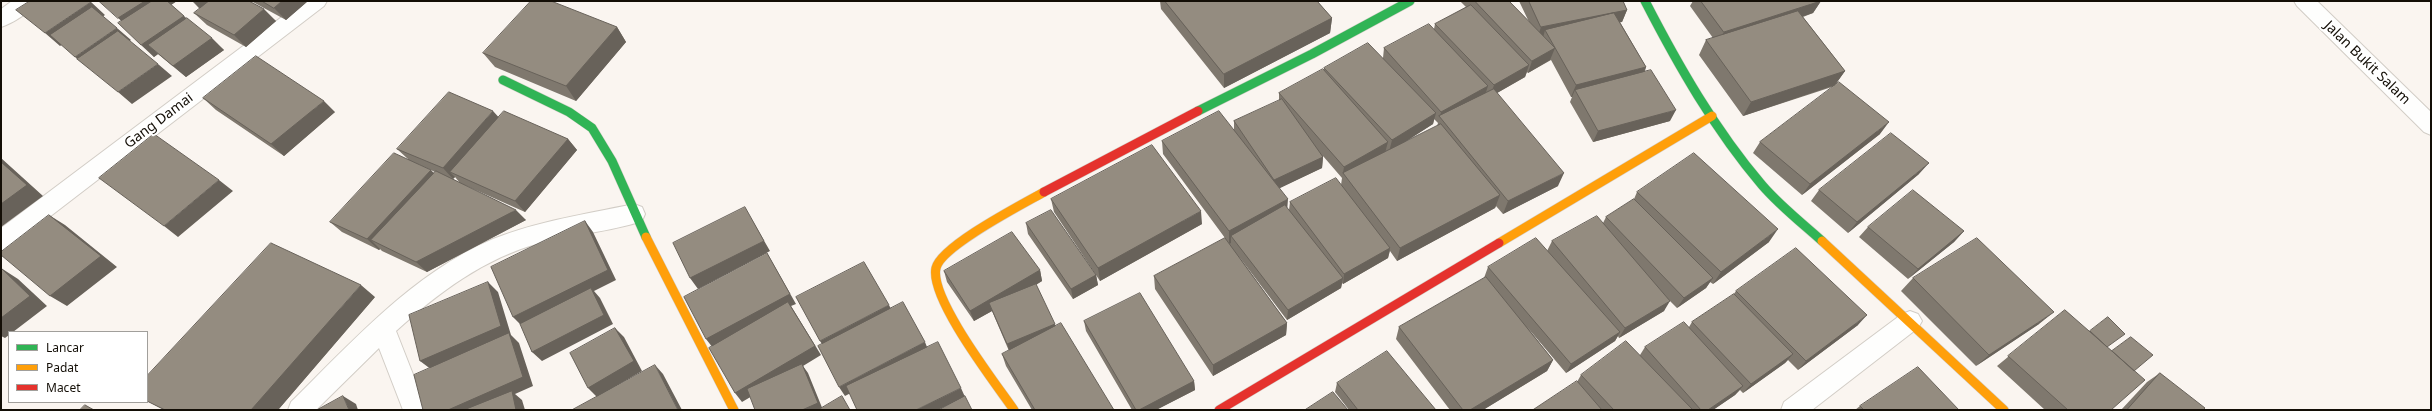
<!DOCTYPE html>
<style>
body{margin:0}
#map{position:relative;width:2432px;height:411px;overflow:hidden;background:#faf5f0;font-family:"Noto Sans",sans-serif}
canvas{display:block}
.frame{position:absolute;inset:0;border:2px solid #130e06;pointer-events:none}
.legend{position:absolute;left:8px;top:331px;width:140px;height:72px;box-sizing:border-box;background:#fff;border:1px solid #a19f9b;margin:0;padding:5px 7px;list-style:none;font-size:12px;color:#130e06}
.legend li{display:flex;align-items:center;gap:8px;height:20px}
.legend b{width:20px;border:1px solid #a19f9b}
</style>
<div id="map">
<canvas width="2432" height="411"></canvas>
<div class="frame"></div>
<ul class="legend">
<li><b style="height:5px;background:#30b455"></b>Lancar</li>
<li><b style="height:5px;background:#ff9f0a"></b>Padat</li>
<li><b style="height:5px;background:#e5322d"></b>Macet</li>
</ul>
</div>
<script>
const context = document.querySelector('canvas').getContext('2d');
context.lineJoin = 'round';
function strokePath(path, color, width, dash) {
  context.strokeStyle = color;
  context.lineWidth = width;
  context.lineCap = dash ? 'butt' : 'round';
  context.setLineDash(dash || []);
  context.stroke(path);
}
function fillPath(path, color) {
  context.fillStyle = color;
  context.fill(path, 'evenodd');
}
function write(font, color, halo, rows, align = 'center') {
  context.font = font + ' "Noto Sans",sans-serif';
  context.lineWidth = 4;
  context.setLineDash([]);
  context.textBaseline = 'middle';
  context.strokeStyle = halo;
  context.fillStyle = color;
  for (const [text, x, y, turn = 0] of rows) {
    context.save();
    context.translate(x, y);
    context.rotate((+turn || 0) * Math.PI / 180);
    context.textAlign = isNaN(turn) ? turn : align;
    if (halo) context.strokeText(text, 0, 0);
    context.fillText(text, 0, 0);
    context.restore();
  }
}
const street = new Path2D(`
 M 12,1 L 37,1 C 31,12 13,23 1,27 L 1,9 Z
 M 303,1 L 327,1 L 324,6 L 9,248 L 1,251 L 1,228 Z
 M 2294,1 L 2317,1 L 2431,112 L 2431,135 L 2424,132 L 2297,6 Z
 M 634,204 L 642,207 L 645,214 L 642,221 C 610,232 573,234 540,243 C 484,258 438,293 396,331 L 427,410 L 403,410 L 379,348 L 316,410 L 288,410 L 291,402 C 352,342 413,273 493,239 C 538,221 586,214 634,204 Z
 M 1910,311 L 1918,314 L 1922,321 L 1918,328 L 1812,410 L 1781,410 L 1784,402 L 1902,314 Z`);
const fast = new Path2D(`
 M 1645,1 C 1678,65 1715,130 1762,185 C 1780,206 1802,223 1822,241
 M 503,80 L 569,112 L 592,128 L 612,161 L 646,237
 M 1198,111 L 1312,54 L 1410,1`);
const slow = new Path2D(`
 M 646,237 L 734,410
 M 1822,241 L 2004,410
 M 1499,243 L 1712,116
 M 1014,410 C 996,384 929,298 936,268 C 941,246 1023,204 1044,192`);
const jam = new Path2D(`
 M 1044,192 L 1198,111
 M 1219,410 L 1499,243`);
strokePath(street, '#d2cdc6', 2);
strokePath(fast, '#d2cdc6', 10);
strokePath(slow, '#d2cdc6', 10);
strokePath(jam, '#d2cdc6', 10);
fillPath(street, '#fefefd');
strokePath(fast, '#30b455', 9);
strokePath(slow, '#ff9f0a', 9);
strokePath(jam, '#e5322d', 9);
fillPath(new Path2D(`
 M 99,1 L 177,1 L 171,5 L 186,18 L 224,50 L 186,77 L 158,54 L 154,57 L 122,21 Z
 M 192,1 L 249,1 L 276,21 L 246,47 L 207,25 L 194,13 L 200,9 Z
 M 251,1 L 308,1 L 286,20 Z
 M 1160,1 L 1317,1 L 1332,18 L 1330,33 L 1224,88 L 1161,9 Z
 M 1460,1 L 1509,1 L 1529,22 L 1519,1 L 1623,1 L 1627,10 L 1622,22 L 1620,22 L 1646,67 L 1645,71 L 1670,121 L 1593,142 L 1570,102 L 1572,97 L 1571,97 L 1551,60 L 1528,73 L 1527,72 L 1525,77 L 1497,93 L 1558,186 L 1503,214 L 1496,206 L 1495,208 L 1397,261 L 1390,251 L 1388,258 L 1343,284 L 1342,283 L 1341,288 L 1287,320 L 1237,254 L 1287,323 L 1286,335 L 1213,376 L 1155,289 L 1154,276 L 1225,238 L 1163,154 L 1162,141 L 1234,130 L 1234,121 L 1279,101 L 1279,93 L 1324,71 L 1324,68 L 1383,58 L 1384,48 L 1434,29 L 1435,24 L 1466,7 ZM 1434,119 L 1438,123 L 1437,126 L 1405,142 L 1433,124 ZM 1323,156 L 1342,178 L 1341,185 L 1290,202 L 1289,210 L 1287,208 L 1279,188 L 1322,168 L 1323,157 Z
 M 1693,1 L 1821,1 L 1813,13 L 1803,17 L 1845,71 L 1835,85 L 1880,134 L 1802,195 L 1753,153 L 1760,142 L 1835,86 L 1743,116 L 1699,55 L 1706,40 L 1713,38 L 1690,6 Z
 M 617,27 L 626,42 L 576,101 L 495,67 L 483,53 Z
 M 203,98 L 335,112 L 284,156 L 216,110 Z
 M 499,117 L 568,139 L 577,150 L 525,212 L 462,184 L 526,220 L 427,272 L 382,251 L 380,249 L 379,250 L 342,232 L 330,222 L 408,159 L 397,149 ZM 418,164 L 435,172 L 434,173 ZM 455,177 L 460,183 L 453,179 Z
 M 1919,174 L 1848,233 L 1811,201 L 1819,190 Z
 M 1637,192 L 1769,242 L 1713,284 L 1710,282 L 1706,288 L 1677,308 L 1668,299 L 1664,311 L 1619,338 L 1618,336 L 1615,341 L 1566,373 L 1527,327 L 1553,360 L 1547,371 L 1483,410 L 1450,410 L 1396,339 L 1399,327 L 1484,278 L 1488,267 L 1547,251 L 1552,241 L 1603,223 L 1606,217 L 1634,199 Z
 M 1051,199 L 1202,224 L 1100,281 L 1054,212 Z
 M 1026,223 L 1096,275 L 1098,285 L 1073,299 L 1028,234 Z
 M 1868,227 L 1964,231 L 1954,242 L 1908,279 L 1859,237 Z
 M 1040,270 L 1042,281 L 1036,285 L 1055,326 L 1114,410 L 1032,410 L 1006,366 L 1002,354 L 1009,351 L 992,311 L 974,321 L 947,282 L 944,271 Z
 M 1913,278 L 2039,324 L 1976,366 L 1901,291 Z
 M 1736,291 L 1858,325 L 1798,370 L 1788,360 L 1785,363 L 1743,393 L 1740,390 L 1735,395 L 1713,410 L 1533,410 L 1577,382 L 1581,375 L 1640,355 L 1645,347 L 1689,327 L 1692,322 L 1733,295 Z
 M 375,297 L 278,410 L 164,410 L 147,401 L 147,376 Z
 M 2065,310 L 2089,332 L 2108,317 L 2107,347 L 2112,351 L 2131,337 L 2134,371 L 2111,410 L 2045,410 L 1997,366 Z
 M 1084,321 L 1194,381 L 1195,390 L 1156,410 L 1132,410 L 1086,331 Z
 M 2160,373 L 2203,410 L 2121,410 L 2147,382 Z
 M 1337,383 L 1436,410 L 1349,410 L 1335,392 Z
 M 1860,406 L 1959,410 L 1855,410 Z`), '#7f786e');
fillPath(new Path2D(`
 M 145,1 L 177,1 L 132,30 L 118,18 Z
 M 196,1 L 214,1 L 201,10 L 194,2 Z
 M 282,1 L 308,1 L 286,20 L 274,8 Z
 M 1821,1 L 1813,13 L 1717,44 L 1724,32 Z
 M 91,2 L 105,15 L 60,46 L 45,33 Z
 M 264,9 L 276,21 L 246,47 L 234,35 Z
 M 1627,10 L 1622,22 L 1549,37 L 1545,30 L 1543,38 L 1537,39 L 1541,27 Z
 M 184,16 L 197,29 L 148,45 L 158,54 L 154,57 L 141,45 Z
 M 1332,18 L 1330,33 L 1224,88 L 1224,74 Z
 M 617,27 L 626,42 L 576,101 L 566,86 Z
 M 117,28 L 131,40 L 90,69 L 75,57 Z
 M 212,38 L 224,50 L 186,77 L 173,66 Z
 M 1555,48 L 1550,60 L 1528,73 L 1532,61 Z
 M 158,64 L 172,76 L 132,104 L 118,92 Z
 M 1529,65 L 1525,77 L 1490,97 L 1494,85 Z
 M 1646,67 L 1641,79 L 1575,90 L 1572,97 L 1571,97 L 1576,85 Z
 M 1845,71 L 1835,85 L 1743,116 L 1751,102 Z
 M 1488,86 L 1484,98 L 1440,117 L 1441,112 Z
 M 324,101 L 335,112 L 284,156 L 271,144 Z
 M 1676,110 L 1670,121 L 1593,142 L 1598,131 Z
 M 493,111 L 503,122 L 450,172 L 455,177 L 453,179 L 443,168 Z
 M 1436,113 L 1433,124 L 1389,152 L 1392,140 Z
 M 1889,122 L 1880,134 L 1802,195 L 1810,184 Z
 M 568,139 L 577,150 L 525,212 L 515,201 Z
 M 1388,142 L 1385,153 L 1343,173 L 1342,179 L 1344,167 Z
 M 1323,157 L 1322,168 L 1274,191 L 1274,180 Z
 M 1,158 L 43,196 L 1,227 Z
 M 1929,163 L 1919,174 L 1848,233 L 1857,222 Z
 M 431,170 L 441,181 L 371,240 L 380,249 L 379,250 L 367,239 Z
 M 1564,173 L 1558,186 L 1503,214 L 1508,201 Z
 M 219,180 L 233,191 L 178,237 L 164,226 Z
 M 1500,195 L 1495,208 L 1397,261 L 1400,248 Z
 M 1288,199 L 1287,212 L 1231,236 L 1231,243 L 1229,244 L 1229,231 Z
 M 516,210 L 526,220 L 427,272 L 416,262 Z
 M 1201,211 L 1202,224 L 1100,281 L 1098,268 Z
 M 49,215 L 65,225 L 117,267 L 67,306 L 50,296 Z
 M 751,218 L 770,251 L 698,289 L 690,278 Z
 M 585,221 L 593,232 L 616,280 L 594,291 L 600,298 L 613,324 L 542,361 L 532,352 L 523,327 L 513,317 Z
 M 1778,229 L 1769,242 L 1713,284 L 1721,272 Z
 M 1964,231 L 1954,242 L 1908,279 L 1918,269 Z
 M 1390,248 L 1388,258 L 1343,284 L 1344,274 Z
 M 767,253 L 796,304 L 791,306 L 821,355 L 803,366 L 808,373 L 823,410 L 802,410 L 803,366 L 742,402 L 735,393 L 713,348 L 706,339 Z
 M 1,268 L 18,279 L 47,306 L 13,332 L 9,332 L 9,335 L 5,338 L 1,336 Z
 M 1040,270 L 1042,281 L 992,310 L 989,303 L 992,311 L 974,321 L 970,311 Z
 M 1096,275 L 1098,285 L 1073,299 L 1071,289 Z
 M 1343,278 L 1341,288 L 1287,320 L 1288,310 Z
 M 1713,278 L 1706,288 L 1677,308 L 1684,298 Z
 M 488,282 L 498,292 L 511,335 L 519,343 L 533,386 L 515,394 L 522,400 L 525,410 L 448,410 L 432,370 L 420,361 Z
 M 361,285 L 375,297 L 278,410 L 251,410 Z
 M 1670,301 L 1664,311 L 1619,338 L 1625,328 Z
 M 889,305 L 894,315 L 826,350 L 820,341 Z
 M 2054,312 L 2039,324 L 1976,366 L 1989,355 Z
 M 1867,315 L 1858,325 L 1798,370 L 1806,361 Z
 M 1287,323 L 1286,335 L 1213,376 L 1213,365 Z
 M 1055,324 L 1057,334 L 1010,353 L 1007,344 Z
 M 615,328 L 624,337 L 642,371 L 597,397 L 588,388 Z
 M 1620,332 L 1615,341 L 1566,373 L 1571,364 Z
 M 925,342 L 929,352 L 845,396 L 839,387 Z
 M 1793,354 L 1785,363 L 1743,393 L 1751,384 Z
 M 1553,360 L 1547,371 L 1483,410 L 1470,410 Z
 M 655,365 L 663,374 L 682,410 L 678,410 Z
 M 1194,381 L 1195,390 L 1156,410 L 1139,410 Z
 M 1743,386 L 1735,395 L 1713,410 L 1708,410 Z
 M 961,388 L 965,397 L 938,410 L 916,410 Z
 M 343,396 L 356,404 L 358,410 L 349,410 Z`), '#68625a');
const building = new Path2D(`
 M 30,1 L 89,1 L 91,2 L 45,33 L 16,10 Z
 M 99,1 L 145,1 L 118,18 Z
 M 152,1 L 167,1 L 184,16 L 141,45 L 118,23 Z
 M 209,1 L 249,1 L 264,9 L 234,35 L 194,13 Z
 M 262,1 L 282,1 L 274,8 Z
 M 531,1 L 551,1 L 617,27 L 566,86 L 483,53 Z
 M 1165,1 L 1317,1 L 1332,18 L 1224,74 Z
 M 1475,1 L 1509,1 L 1555,48 L 1532,61 Z
 M 1529,1 L 1623,1 L 1627,10 L 1541,27 Z
 M 1701,1 L 1821,1 L 1724,32 Z
 M 1471,5 L 1529,65 L 1494,85 L 1435,24 Z
 M 92,7 L 117,28 L 75,57 L 50,35 Z
 M 1798,11 L 1845,71 L 1751,102 L 1706,40 Z
 M 1614,13 L 1646,67 L 1576,85 L 1545,30 Z
 M 187,18 L 212,38 L 173,66 L 148,45 Z
 M 1429,24 L 1488,86 L 1441,112 L 1384,48 Z
 M 118,31 L 158,64 L 118,92 L 77,59 Z
 M 1368,43 L 1436,113 L 1392,140 L 1324,68 Z
 M 256,56 L 324,101 L 271,144 L 203,98 Z
 M 1323,69 L 1388,142 L 1344,167 L 1279,93 Z
 M 1651,70 L 1676,110 L 1598,131 L 1575,90 Z
 M 1839,82 L 1889,122 L 1810,184 L 1760,142 Z
 M 1494,89 L 1564,173 L 1508,201 L 1439,116 Z
 M 449,92 L 493,111 L 443,168 L 397,149 Z
 M 1282,99 L 1323,157 L 1274,180 L 1234,121 Z
 M 504,111 L 568,139 L 515,201 L 450,172 Z
 M 1219,111 L 1288,199 L 1229,231 L 1162,141 Z
 M 1441,124 L 1500,195 L 1400,248 L 1343,173 Z
 M 1891,133 L 1929,163 L 1857,222 L 1819,190 Z
 M 154,134 L 219,180 L 164,226 L 99,178 Z
 M 1152,145 L 1201,211 L 1098,268 L 1051,199 Z
 M 394,153 L 431,170 L 367,239 L 330,222 Z
 M 1694,153 L 1778,229 L 1721,272 L 1637,192 Z
 M 1,162 L 27,185 L 1,204 Z
 M 436,171 L 516,210 L 416,262 L 371,240 Z
 M 1336,178 L 1390,248 L 1344,274 L 1290,202 Z
 M 1913,190 L 1964,231 L 1918,269 L 1868,227 Z
 M 1634,199 L 1713,278 L 1684,298 L 1606,217 Z
 M 1285,205 L 1343,278 L 1288,310 L 1231,236 Z
 M 745,207 L 764,241 L 690,278 L 673,243 Z
 M 1051,210 L 1096,275 L 1071,289 L 1026,223 Z
 M 49,215 L 101,256 L 50,296 L 1,255 L 1,252 Z
 M 1597,216 L 1670,301 L 1625,328 L 1552,241 Z
 M 585,221 L 608,270 L 513,317 L 491,267 Z
 M 1012,232 L 1040,270 L 970,311 L 944,271 Z
 M 1225,238 L 1287,323 L 1213,365 L 1154,276 Z
 M 1536,238 L 1620,332 L 1571,364 L 1488,267 Z
 M 1977,238 L 2054,312 L 1989,355 L 1913,278 Z
 M 271,243 L 361,285 L 251,410 L 165,410 L 147,401 L 147,376 Z
 M 1796,248 L 1867,315 L 1806,361 L 1736,291 Z
 M 767,253 L 790,294 L 706,339 L 684,297 Z
 M 864,262 L 889,305 L 820,341 L 796,297 Z
 M 1,268 L 30,296 L 1,318 Z
 M 1486,277 L 1553,360 L 1470,410 L 1463,410 L 1399,327 Z
 M 488,282 L 501,326 L 420,361 L 409,315 Z
 M 1036,284 L 1055,324 L 1007,344 L 989,303 Z
 M 591,288 L 604,315 L 532,352 L 520,324 Z
 M 1140,293 L 1194,381 L 1139,410 L 1136,410 L 1084,321 Z
 M 1734,294 L 1793,354 L 1751,384 L 1692,322 Z
 M 788,302 L 815,346 L 735,393 L 709,348 Z
 M 903,302 L 925,342 L 839,387 L 818,346 Z
 M 2065,310 L 2145,380 L 2111,410 L 2068,410 L 2008,356 Z
 M 2108,317 L 2125,334 L 2107,347 L 2090,331 Z
 M 1684,322 L 1743,386 L 1708,410 L 1701,410 L 1645,347 Z
 M 1061,323 L 1114,410 L 1035,410 L 1002,354 Z
 M 615,328 L 634,361 L 588,388 L 570,353 Z
 M 509,333 L 523,377 L 448,410 L 423,410 L 414,375 Z
 M 2131,337 L 2153,355 L 2134,371 L 2112,351 Z
 M 1626,341 L 1693,410 L 1614,410 L 1581,375 Z
 M 938,342 L 961,388 L 916,410 L 857,410 L 846,386 Z
 M 1387,351 L 1436,410 L 1358,410 L 1337,383 Z
 M 802,364 L 818,403 L 802,410 L 755,410 L 747,389 Z
 M 655,365 L 678,410 L 572,410 Z
 M 1918,367 L 1959,410 L 1864,410 L 1860,406 Z
 M 2160,373 L 2205,408 L 2203,410 L 2127,410 Z
 M 1577,381 L 1602,410 L 1533,410 Z
 M 512,391 L 516,410 L 464,410 Z
 M 1333,392 L 1348,410 L 1305,410 Z
 M 343,396 L 349,410 L 317,410 Z
 M 842,396 L 850,410 L 818,410 Z
 M 965,396 L 972,410 L 939,410 Z
 M 85,405 L 94,410 L 80,410 Z`);
fillPath(building, '#948c80');
strokePath(building, '#68625a', 1);
write('14px', '#130e06', '#fff', [
 ["Jalan Bukit Salam",2367,63,44],
 ["Gang Damai",159,121,-37]
]);
</script>
